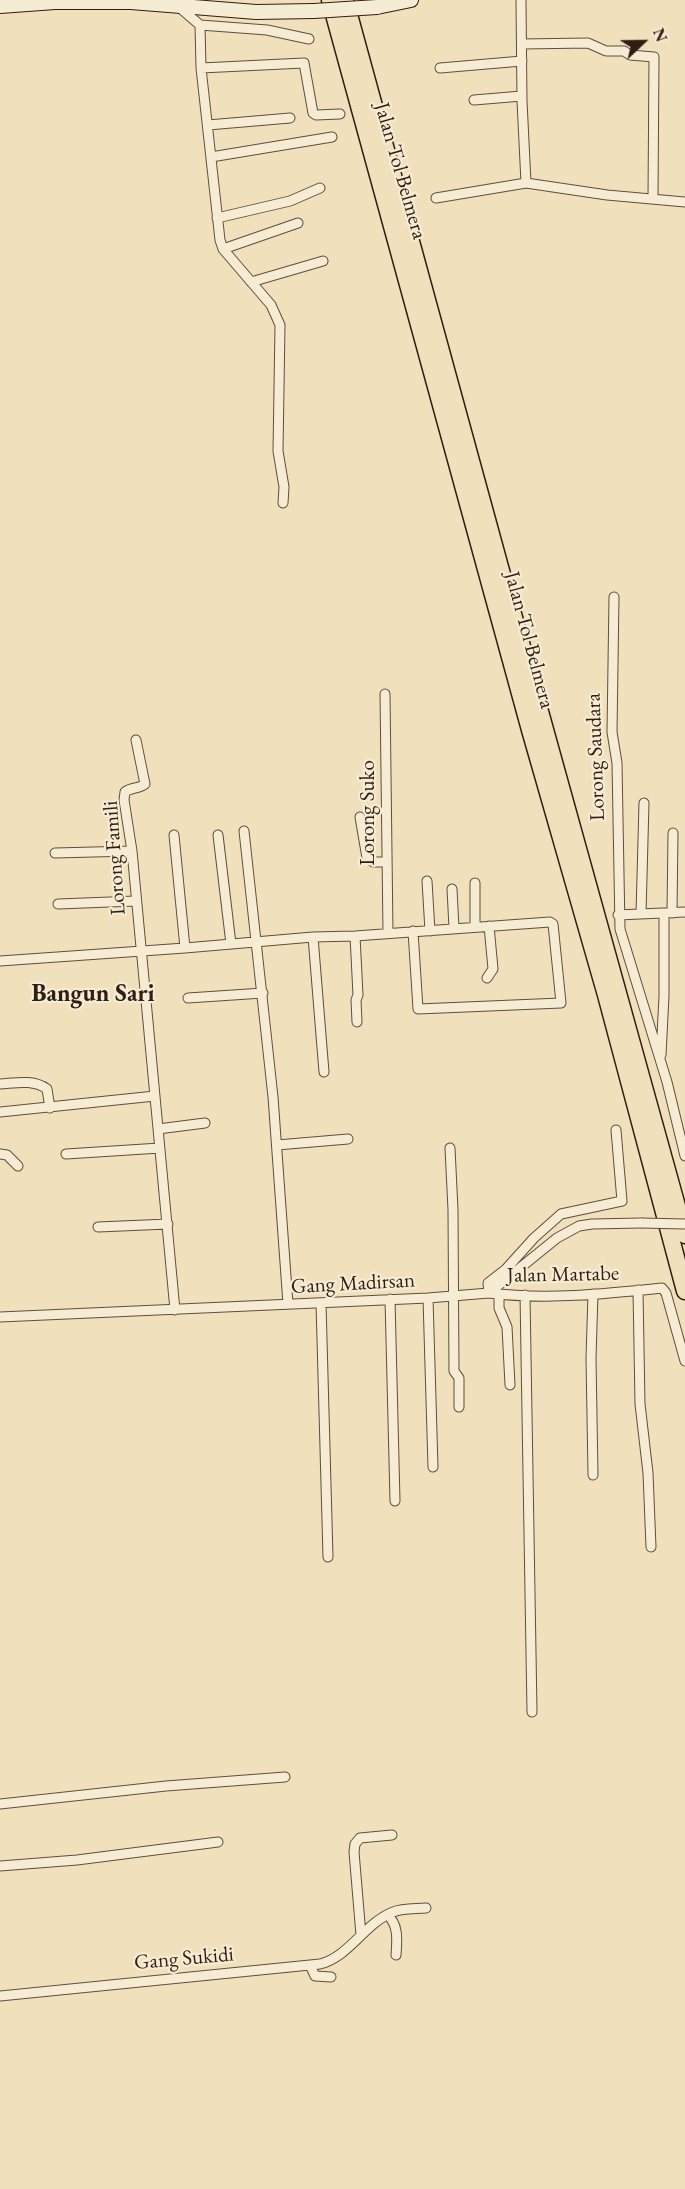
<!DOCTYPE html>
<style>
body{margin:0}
#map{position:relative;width:685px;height:2189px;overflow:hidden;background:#f1e0bc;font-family:"EB Garamond",serif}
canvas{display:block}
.north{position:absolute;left:613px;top:12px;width:60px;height:60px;-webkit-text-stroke:4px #f6ebd3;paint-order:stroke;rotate:68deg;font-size:16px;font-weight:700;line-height:24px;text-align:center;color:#301d13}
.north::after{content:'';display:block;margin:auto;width:21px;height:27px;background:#301d13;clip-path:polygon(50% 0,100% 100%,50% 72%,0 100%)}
</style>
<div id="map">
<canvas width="685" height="2189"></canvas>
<div class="north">N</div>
</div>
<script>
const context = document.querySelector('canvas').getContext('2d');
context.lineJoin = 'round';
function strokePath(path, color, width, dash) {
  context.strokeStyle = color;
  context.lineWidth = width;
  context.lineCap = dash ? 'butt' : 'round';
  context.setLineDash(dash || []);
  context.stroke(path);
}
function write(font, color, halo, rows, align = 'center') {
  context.font = font + ' "EB Garamond",serif';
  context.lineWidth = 4.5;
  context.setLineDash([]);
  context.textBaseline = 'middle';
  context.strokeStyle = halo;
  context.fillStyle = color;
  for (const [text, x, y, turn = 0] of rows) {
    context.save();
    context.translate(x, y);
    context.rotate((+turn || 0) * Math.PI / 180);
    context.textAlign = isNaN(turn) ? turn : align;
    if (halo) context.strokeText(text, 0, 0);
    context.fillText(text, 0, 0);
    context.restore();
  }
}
const street = new Path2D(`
 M 521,0 L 522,101 L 526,183 L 607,195 L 685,202
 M 179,7 L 200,25 L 201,68 L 220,240 L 223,249 L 271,305 L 280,325 L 278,451 L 284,487 L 283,503
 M 200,25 L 267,30 L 309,39
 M 522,44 L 588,43 L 606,51 L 624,51 L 630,55 L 654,57 L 653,199
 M 201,68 L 304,63 L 313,113 L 316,115 L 340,114
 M 440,68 L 522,61
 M 474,100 L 522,96
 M 208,125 L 290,118
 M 211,157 L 332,137
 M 436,198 L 526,183
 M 217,218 L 290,201 L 320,188
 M 223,249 L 298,223
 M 251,282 L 323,261
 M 614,597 L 612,732 L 617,763 L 620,929 L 667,1082 L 685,1156
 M 385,694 L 388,933
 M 136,740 L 145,784 C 139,789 131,787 125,792 L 124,800 L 132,851 L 175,1310
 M 360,817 L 367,858 L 373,862 L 386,862
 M 244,831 L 273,1097 L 288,1304
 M 174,835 L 185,948
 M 218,835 L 231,944
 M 55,853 L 132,851
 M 427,881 L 430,931
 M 475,883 L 475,926
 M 452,889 L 454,928
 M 58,904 L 136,901
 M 672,913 L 673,833
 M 641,914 L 644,803
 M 618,915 L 685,912
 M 355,936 L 358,995 L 356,1000 L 357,1022
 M 313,937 L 324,1072
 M 0,961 L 185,948 L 313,937 L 355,936 L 550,922 L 553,924 L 561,1003 L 418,1009 L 413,931
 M 487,978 L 493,969 L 489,926
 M 188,998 L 263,993
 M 661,1055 L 664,996 L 664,913
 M 0,1084 C 16,1083 33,1079 47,1089 L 50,1108
 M 0,1112 L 155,1096
 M 158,1129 L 205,1123
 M 616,1130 L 622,1201 L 561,1214 L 534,1238 L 506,1269 L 488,1283 L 489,1293 C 546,1300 605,1294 662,1288 L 666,1293 L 685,1361
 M 277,1145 L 348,1139
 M 450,1148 L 453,1210 L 454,1371 L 459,1378 L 459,1407
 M 0,1154 L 7,1155 L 18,1166
 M 66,1154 L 160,1148
 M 98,1227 L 168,1224
 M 638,1290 L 640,1404 L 648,1473 L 651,1547
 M 593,1294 L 591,1358 L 593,1475
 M 499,1295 L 499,1308 L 507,1327 L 510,1385
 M 525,1295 L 532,1712
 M 428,1298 L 433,1467
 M 390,1299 L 395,1501
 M 321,1303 L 328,1557
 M 0,1317 L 428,1298 L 489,1293 L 557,1238 L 579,1226 L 592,1224 L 641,1223
 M 0,1804 L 166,1786 L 285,1777
 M 0,1866 L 77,1860 L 218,1842
 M 387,1915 C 399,1924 397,1941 396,1955
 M 361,1935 L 354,1852 L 355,1844 L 360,1838 L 392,1835
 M 310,1965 L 315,1976 L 331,1977
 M 0,1996 L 320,1964 C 349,1957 365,1923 393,1912 C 403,1908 415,1909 426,1908`);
const secondary = new Path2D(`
 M 0,6 L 55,2 L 131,2 L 256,12 L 314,11
 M 377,7 L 411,0`);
const highway = new Path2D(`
 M 330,0 L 530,730 L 606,995 L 685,1291
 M 345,0 L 500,567 L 685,1235`);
strokePath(street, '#604e3d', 11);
strokePath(secondary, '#301d13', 16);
strokePath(highway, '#301d13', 19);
strokePath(street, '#f6ebd3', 9);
strokePath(secondary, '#f6ebd3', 14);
strokePath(highway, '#f1e0bc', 16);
const streetBridge = new Path2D(`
 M 641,1223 L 685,1224`);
const secondaryBridge = new Path2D(`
 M 314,11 L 377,7`);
strokePath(streetBridge, '#604e3d', 11, []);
strokePath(secondaryBridge, '#301d13', 16, []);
strokePath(streetBridge, '#f6ebd3', 9);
strokePath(secondaryBridge, '#f6ebd3', 14);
write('21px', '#301d13', '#f6ebd3', [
 ["Jalan Tol Belmera",400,171,74],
 ["Jalan Tol Belmera",529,640,75],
 ["Lorong Saudara",596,757,-92],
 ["Lorong Suko",368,813,-90],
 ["Lorong Famili",115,858,-94],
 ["Jalan Martabe",563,1275,-1],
 ["Gang Madirsan",353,1284,-3],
 ["Gang Sukidi",184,1959,-5]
]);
write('bold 24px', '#301d13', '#f6ebd3', [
 ["Bangun Sari",93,994]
]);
</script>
